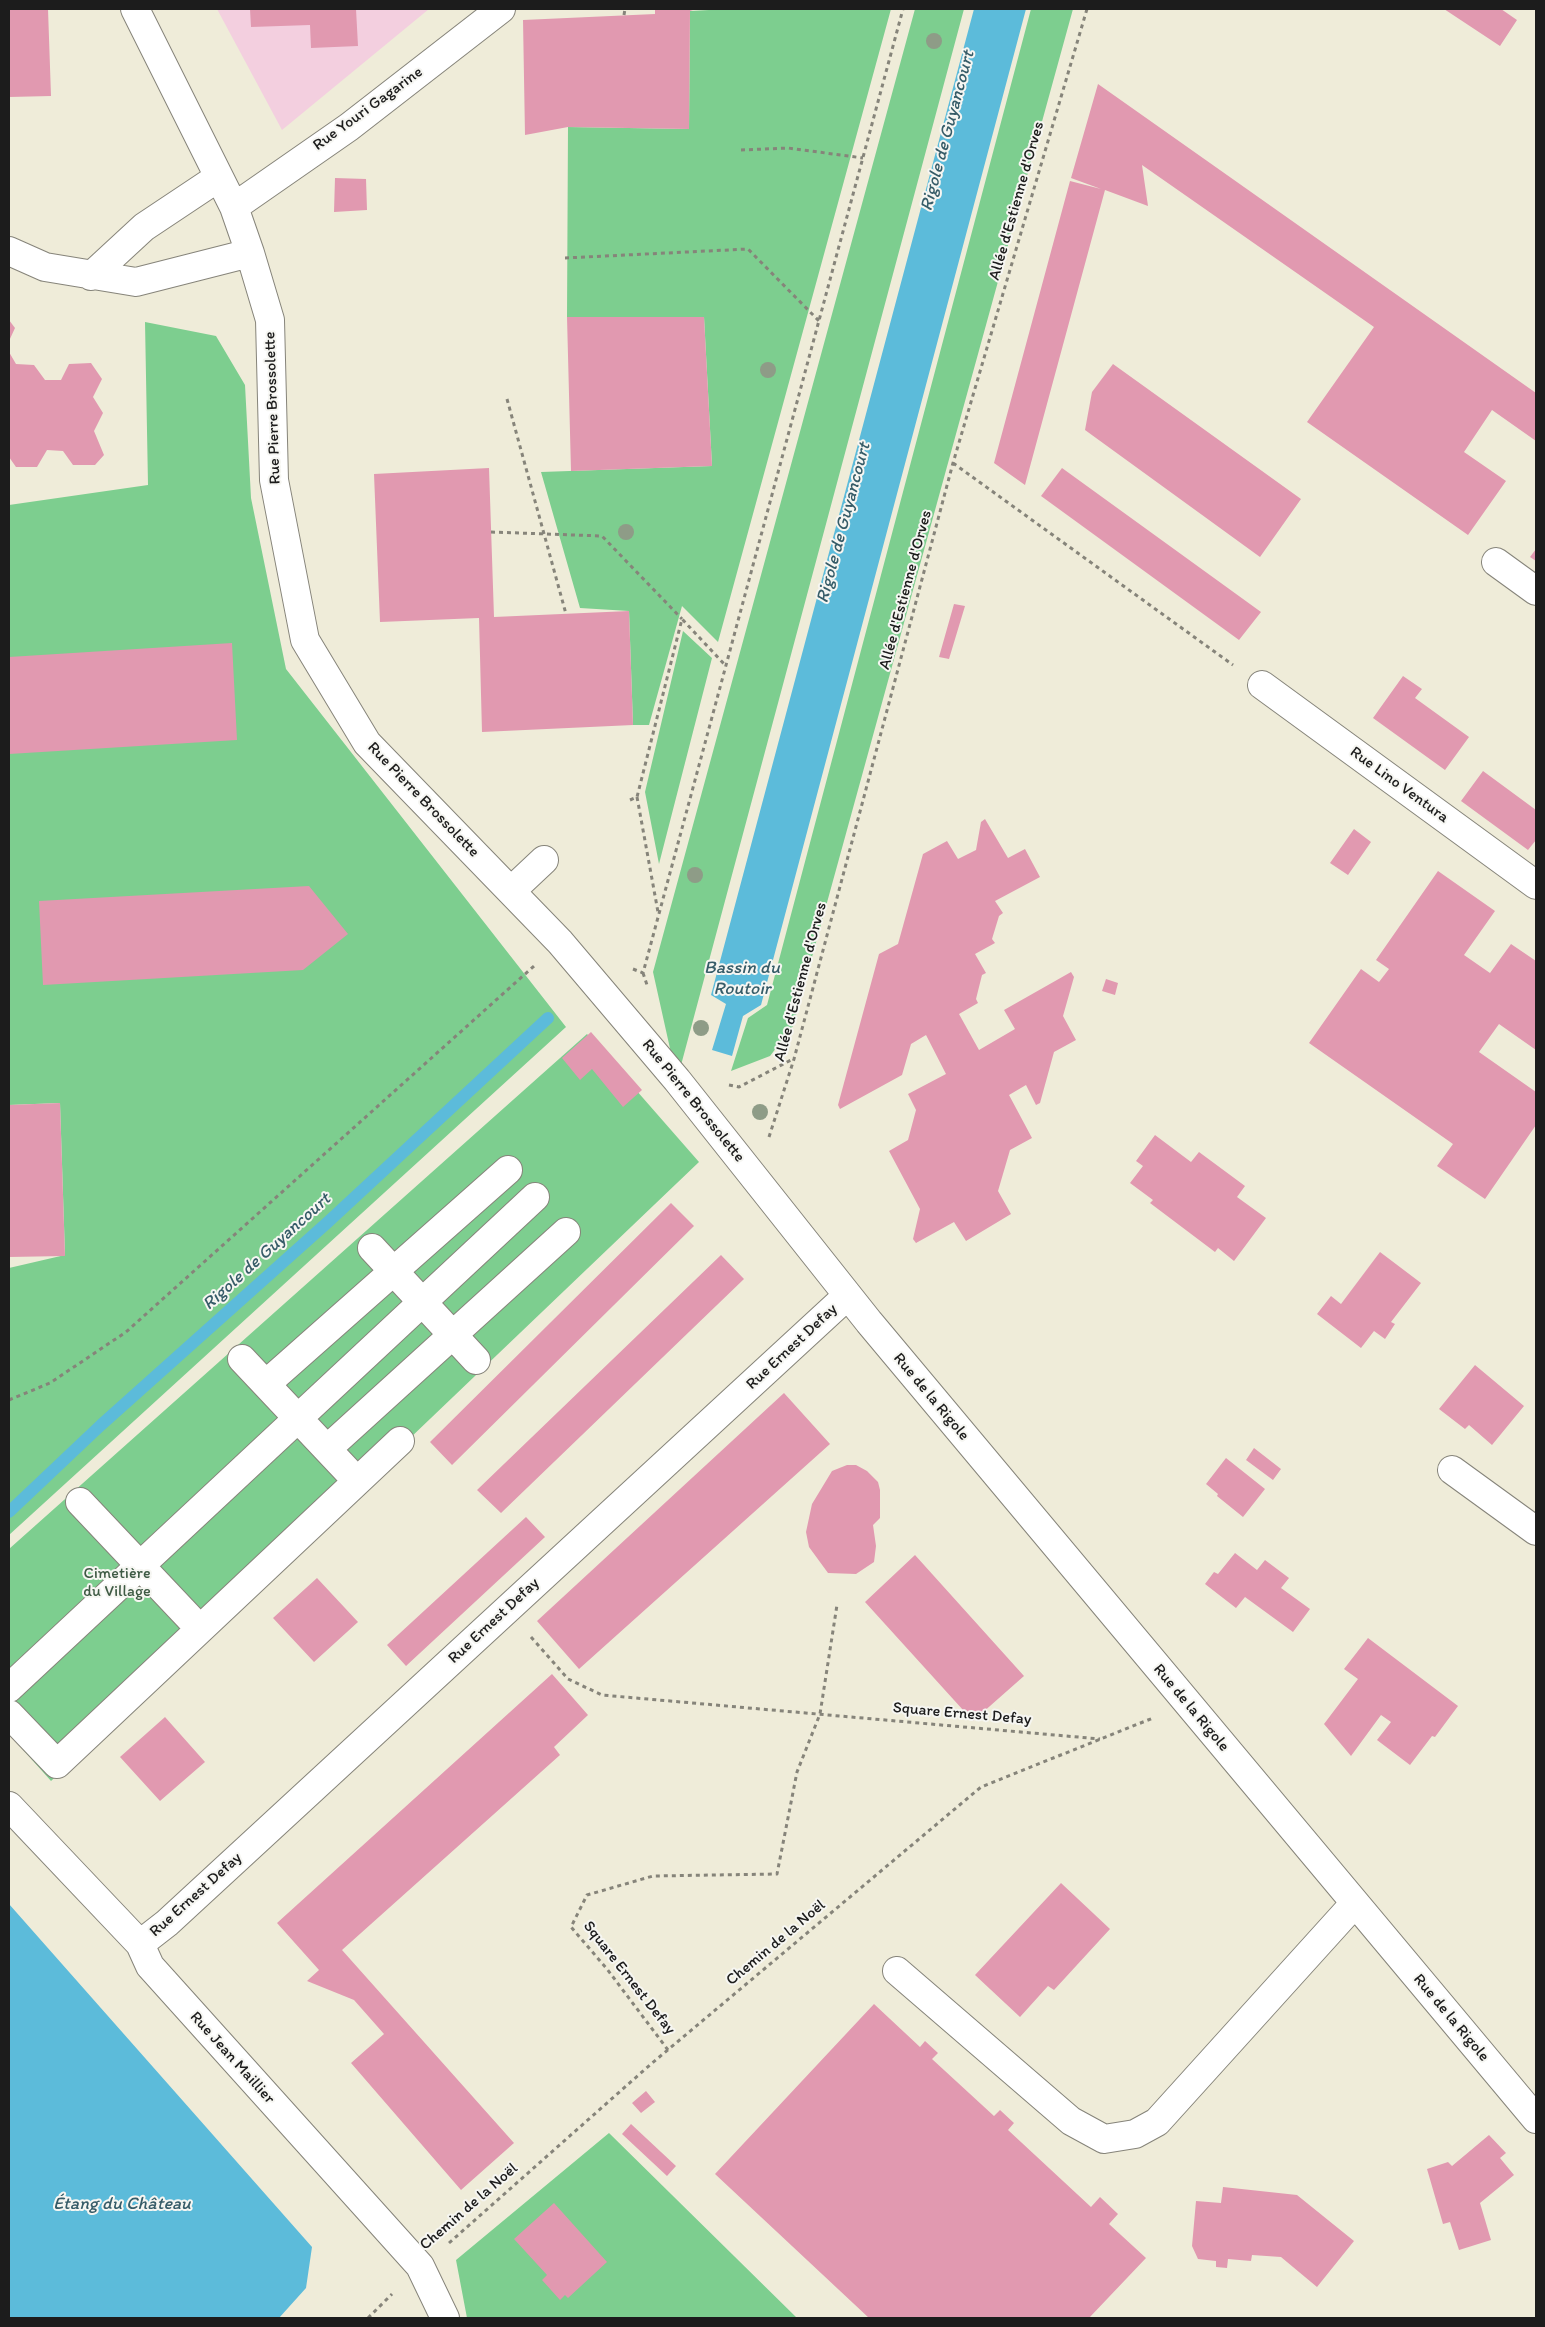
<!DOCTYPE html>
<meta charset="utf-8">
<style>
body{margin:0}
#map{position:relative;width:1545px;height:2327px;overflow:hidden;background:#efecd9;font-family:Itim,sans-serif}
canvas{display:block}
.frame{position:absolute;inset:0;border:10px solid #1c1c1c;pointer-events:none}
</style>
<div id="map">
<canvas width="1545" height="2327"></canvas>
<div class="frame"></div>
</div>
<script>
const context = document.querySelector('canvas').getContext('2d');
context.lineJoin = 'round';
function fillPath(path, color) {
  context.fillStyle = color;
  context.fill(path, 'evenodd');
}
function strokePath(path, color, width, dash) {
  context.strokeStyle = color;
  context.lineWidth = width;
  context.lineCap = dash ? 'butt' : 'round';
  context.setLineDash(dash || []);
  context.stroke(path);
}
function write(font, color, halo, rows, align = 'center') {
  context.font = font + ' Itim,sans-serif';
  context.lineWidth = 4;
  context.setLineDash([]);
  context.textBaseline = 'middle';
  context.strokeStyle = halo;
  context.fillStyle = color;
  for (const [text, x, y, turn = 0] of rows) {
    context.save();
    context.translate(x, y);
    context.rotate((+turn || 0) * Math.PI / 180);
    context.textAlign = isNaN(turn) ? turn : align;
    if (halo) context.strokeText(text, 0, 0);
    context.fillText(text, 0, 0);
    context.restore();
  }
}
fillPath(new Path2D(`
 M 217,9 L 429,9 L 282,130 Z`), '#f3cfdf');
fillPath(new Path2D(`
 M 728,9 L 891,9 L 718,642 L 682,606 L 649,725 L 633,725 L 629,611 L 580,608 L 541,472 L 712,466 L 704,317 L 567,317 L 568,127 L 689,129 L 690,11 Z
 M 915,9 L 964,9 L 677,1080 L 653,972 Z
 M 1031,9 L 1073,9 L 793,1026 L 770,1056 L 731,1071 L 748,1018 L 767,1005 Z
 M 145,322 L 216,336 L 245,385 L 251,498 L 286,669 L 566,1027 L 9,1535 L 9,1268 L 65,1255 L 60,1103 L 9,1105 L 9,505 L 148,485 Z
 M 683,631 L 712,658 L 659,864 L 645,792 Z
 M 587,1034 L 699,1162 L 51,1781 L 9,1734 L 9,1549 Z
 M 609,2133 L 797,2318 L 467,2318 L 456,2260 Z`), '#7dce8f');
fillPath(new Path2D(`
 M 974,9 L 1026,9 L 761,1005 L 743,1016 L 732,1056 L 712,1050 L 726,1004 L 711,995 Z
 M 9,1904 L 312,2247 L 306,2288 L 279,2318 L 9,2318 Z`), '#5cbbda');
strokePath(new Path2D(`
 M 9,1512 L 101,1425 L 328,1222 L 548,1018`), '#5cbbda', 12);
fillPath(new Path2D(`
 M 9,9 L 48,9 L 51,96 L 9,97 Z
 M 250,9 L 356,9 L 358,46 L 311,48 L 310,25 L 251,27 Z
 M 655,9 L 696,9 L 690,11 L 689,129 L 568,127 L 525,135 L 523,20 L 655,14 Z
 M 1444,9 L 1501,9 L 1517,20 L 1500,46 Z
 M 1098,84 L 1536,393 L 1536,441 L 1492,410 L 1464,452 L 1506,481 L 1468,535 L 1307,422 L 1374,327 L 1142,165 L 1148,206 L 1105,190 L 1025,485 L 994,463 L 1070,181 L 1101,189 L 1071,178 Z
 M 335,178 L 366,179 L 367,210 L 334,212 Z
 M 567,317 L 704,317 L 712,466 L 571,471 Z
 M 9,320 L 15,328 L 9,341 Z
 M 9,352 L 16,364 L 34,365 L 45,380 L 61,380 L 69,364 L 91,363 L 102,379 L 93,397 L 103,413 L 94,431 L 104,455 L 95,465 L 73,465 L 63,451 L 47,450 L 37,467 L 16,467 L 9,457 Z
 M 1113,364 L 1301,499 L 1260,557 L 1085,430 L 1092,392 Z
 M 489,468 L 494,617 L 629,611 L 633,725 L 482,732 L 479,618 L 380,622 L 374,474 Z
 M 1062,468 L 1261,612 L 1239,640 L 1041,496 Z
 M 1536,549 L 1536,561 L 1530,557 Z
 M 954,604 L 965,606 L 949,659 L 939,657 Z
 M 232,643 L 237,740 L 9,754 L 9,657 Z
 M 1403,676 L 1422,689 L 1415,698 L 1469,737 L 1445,770 L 1373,718 Z
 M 1483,771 L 1536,810 L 1536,840 L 1528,850 L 1461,801 Z
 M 985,819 L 1008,858 L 1025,849 L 1040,877 L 995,901 L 1003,913 L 999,916 L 992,939 L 995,943 L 975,954 L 986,973 L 982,975 L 976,999 L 978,1003 L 959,1014 L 979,1050 L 1015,1029 L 1004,1010 L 1071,972 L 1074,977 L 1063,1016 L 1076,1040 L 1054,1052 L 1040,1103 L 1036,1105 L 1026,1085 L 1009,1095 L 1032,1138 L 1010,1150 L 998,1191 L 1011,1214 L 966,1241 L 954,1222 L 916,1243 L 913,1239 L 920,1209 L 889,1151 L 908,1140 L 916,1110 L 908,1094 L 946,1074 L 926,1035 L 911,1044 L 902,1075 L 840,1109 L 838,1105 L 879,954 L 898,944 L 923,854 L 947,841 L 958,859 L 976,850 L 981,822 Z
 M 1354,829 L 1371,842 L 1348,875 L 1330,863 Z
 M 1438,871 L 1495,911 L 1464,955 L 1490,973 L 1511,944 L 1536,961 L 1536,1050 L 1499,1024 L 1479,1052 L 1536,1092 L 1536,1125 L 1485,1199 L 1437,1166 L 1453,1144 L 1309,1043 L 1361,969 L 1379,982 L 1389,969 L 1376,960 Z
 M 309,886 L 348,934 L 303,970 L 43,985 L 39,901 Z
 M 1106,979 L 1118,983 L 1115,995 L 1102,991 Z
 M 591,1032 L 642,1090 L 623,1107 L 592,1069 L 580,1080 L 562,1058 Z
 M 60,1103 L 65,1256 L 9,1257 L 9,1105 Z
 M 1155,1135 L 1191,1162 L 1199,1152 L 1245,1186 L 1237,1197 L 1266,1218 L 1234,1261 L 1218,1248 L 1215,1252 L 1150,1203 L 1153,1200 L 1130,1183 L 1143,1166 L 1136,1161 Z
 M 671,1203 L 694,1226 L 452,1465 L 430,1442 Z
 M 1380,1252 L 1421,1283 L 1391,1322 L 1395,1324 L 1385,1339 L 1374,1331 L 1361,1348 L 1317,1314 L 1331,1296 L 1341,1304 Z
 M 721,1255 L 744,1279 L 501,1513 L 477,1490 Z
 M 1475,1365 L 1524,1406 L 1492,1445 L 1469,1425 L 1465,1429 L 1439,1409 Z
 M 784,1393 L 830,1444 L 579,1669 L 537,1621 Z
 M 1254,1448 L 1281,1469 L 1273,1480 L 1246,1460 Z
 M 1226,1458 L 1265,1489 L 1243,1517 L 1217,1496 L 1218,1494 L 1206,1484 Z
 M 847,1465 L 856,1465 L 867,1471 L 878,1482 L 880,1490 L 880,1518 L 873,1525 L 876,1546 L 874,1562 L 856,1574 L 828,1573 L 809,1547 L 806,1532 L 812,1504 L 832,1471 Z
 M 526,1517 L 545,1537 L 406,1666 L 387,1645 Z
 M 1235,1553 L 1257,1570 L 1265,1560 L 1289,1578 L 1281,1588 L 1310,1609 L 1293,1632 L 1245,1597 L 1236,1608 L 1205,1584 L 1214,1572 L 1218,1574 Z
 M 915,1555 L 1024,1676 L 973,1721 L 865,1602 Z
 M 317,1578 L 358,1622 L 314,1662 L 273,1618 Z
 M 1368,1638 L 1458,1706 L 1435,1737 L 1432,1736 L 1410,1765 L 1377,1740 L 1391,1722 L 1381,1715 L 1351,1756 L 1324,1724 L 1358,1679 L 1344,1669 Z
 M 552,1674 L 588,1715 L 554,1747 L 560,1755 L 342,1950 L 514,2143 L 461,2190 L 351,2063 L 384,2034 L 354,2000 L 307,1981 L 319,1970 L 277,1923 Z
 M 165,1717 L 205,1762 L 160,1801 L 120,1757 Z
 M 1061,1883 L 1110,1929 L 1054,1990 L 1048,1986 L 1020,2017 L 975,1975 Z
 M 874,2004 L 920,2047 L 925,2041 L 938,2053 L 932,2059 L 994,2116 L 1000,2110 L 1014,2123 L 1008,2130 L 1091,2207 L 1100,2197 L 1118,2214 L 1109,2224 L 1146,2258 L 1089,2318 L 869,2318 L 715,2174 Z
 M 646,2091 L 655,2102 L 641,2113 L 632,2103 Z
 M 631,2124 L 676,2166 L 667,2176 L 622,2134 Z
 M 1489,2135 L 1506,2153 L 1500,2158 L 1514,2175 L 1480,2203 L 1491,2240 L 1459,2250 L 1450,2222 L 1443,2224 L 1427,2169 L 1448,2162 L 1452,2166 Z
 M 1223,2187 L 1297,2195 L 1354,2241 L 1317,2287 L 1281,2257 L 1252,2255 L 1251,2261 L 1228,2259 L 1227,2268 L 1216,2267 L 1216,2261 L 1198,2259 L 1192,2246 L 1196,2201 L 1221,2203 Z
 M 554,2203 L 607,2262 L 568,2298 L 565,2295 L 560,2300 L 542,2280 L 547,2275 L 514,2239 Z`), '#e199b0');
const minor = new Path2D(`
 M 135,9 L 234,207 L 250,253 L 270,320 L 274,480 L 305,640 L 367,743 L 560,942 L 677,1080 L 869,1322 L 1536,2119
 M 234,207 L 349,127 L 501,9
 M 9,251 L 45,267 L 136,282 L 250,253
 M 91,276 L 144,227 L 219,177
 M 1496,562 L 1536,591
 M 1262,685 L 1536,885
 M 511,891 L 544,860
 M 372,1248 L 476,1360
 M 242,1359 L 357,1481
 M 266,1384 L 508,1170
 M 327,1449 L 566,1232
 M 1452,1470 L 1536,1531
 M 80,1502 L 200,1629
 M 9,1688 L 535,1197
 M 9,1714 L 57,1764 L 400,1441
 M 9,1806 L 140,1944 L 150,1966 L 420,2266 L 445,2318
 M 140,1944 L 167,1923 L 847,1296
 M 897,1971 L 1071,2121 L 1104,2139 L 1135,2134 L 1157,2122 L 1355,1903`);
strokePath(minor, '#86847a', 30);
strokePath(new Path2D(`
 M 624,15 L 625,9
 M 741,150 L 788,148 L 863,158
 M 565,258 L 748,249 L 819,321
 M 507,399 L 566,614
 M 953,463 L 1233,665
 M 491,532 L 602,536 L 682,619
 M 637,797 L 658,912
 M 630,800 L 637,797 L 682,619 L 726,666
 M 633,969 L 643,973 L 903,9
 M 643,973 L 647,985
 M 729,1085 L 739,1087 L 793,1059
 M 769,1137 L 794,1059 L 953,463 L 1087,9
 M 9,1400 L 50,1383 L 126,1332 L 534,966
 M 531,1637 L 568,1679 L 602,1695 L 1100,1739
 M 668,2050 L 607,1969 L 571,1927 L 587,1895 L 653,1876 L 777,1874 L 797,1772 L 820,1714 L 837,1605
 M 449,2243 L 651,2064 L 981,1787 L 1153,1718
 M 368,2318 L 392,2294`), '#86847a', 3, [4, 4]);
strokePath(minor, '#fff', 28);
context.fillStyle = '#8e9c87';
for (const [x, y] of [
 [934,41],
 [768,370],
 [626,532],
 [695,875],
 [701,1028],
 [760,1112]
]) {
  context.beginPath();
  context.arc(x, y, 8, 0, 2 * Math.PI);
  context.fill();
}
write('16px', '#1c1c1c', '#f6f6f2', [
 ["Rue Youri Gagarine",368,109,-36],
 ["Allée d'Estienne d'Orves",1017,201,-74],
 ["Rue Pierre Brossolette",273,408,-92],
 ["Allée d'Estienne d'Orves",906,590,-75],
 ["Rue Lino Ventura",1399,785,36],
 ["Rue Pierre Brossolette",423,800,46],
 ["Allée d'Estienne d'Orves",801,982,-75],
 ["Rue Pierre Brossolette",693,1101,51],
 ["Rue Ernest Defay",792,1347,-43],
 ["Rue de la Rigole",931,1397,50],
 ["Rue Ernest Defay",494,1621,-43],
 ["Rue de la Rigole",1191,1708,50],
 ["Square Ernest Defay",962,1714,5],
 ["Rue Ernest Defay",196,1895,-42],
 ["Chemin de la Noël",776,1943,-40],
 ["Square Ernest Defay",629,1978,52],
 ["Rue de la Rigole",1451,2018,50],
 ["Rue Jean Maillier",232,2058,48],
 ["Chemin de la Noël",469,2207,-41]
]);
write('16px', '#3e5a44', '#f6f6f2', [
 ["Cimetière",117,1574],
 ["du Village",117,1592]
]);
write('italic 18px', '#365c68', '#f6f6f2', [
 ["Rigole de Guyancourt",948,131,-75],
 ["Rigole de Guyancourt",844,523,-75],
 ["Bassin du",742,968],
 ["Routoir",742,989],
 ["Rigole de Guyancourt",267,1252,-42],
 ["Étang du Château",122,2204]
]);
</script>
